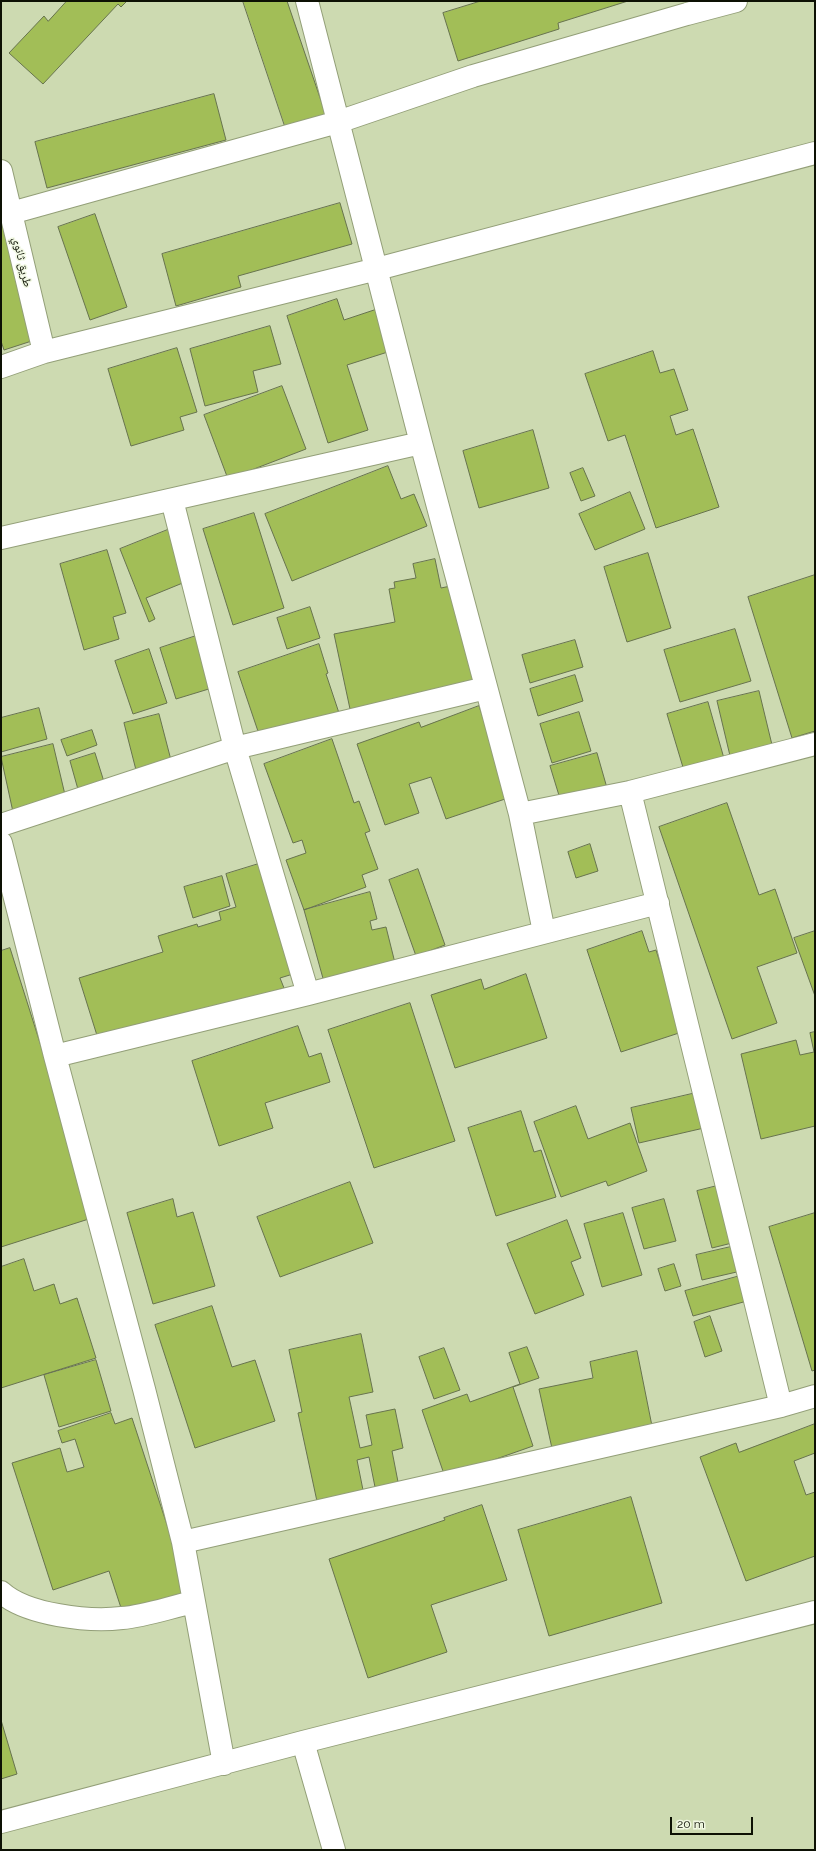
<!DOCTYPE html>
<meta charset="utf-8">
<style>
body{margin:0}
#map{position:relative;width:816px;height:1851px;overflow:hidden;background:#cddab1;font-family:Raleway,sans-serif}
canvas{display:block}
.frame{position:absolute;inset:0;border:2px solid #0d1104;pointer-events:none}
.scale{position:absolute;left:670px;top:1817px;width:83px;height:18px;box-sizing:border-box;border:2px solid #0d1104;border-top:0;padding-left:5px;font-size:12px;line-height:14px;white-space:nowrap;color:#0d1104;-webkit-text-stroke:3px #f1f8e3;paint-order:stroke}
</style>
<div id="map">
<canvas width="816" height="1851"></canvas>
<div class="frame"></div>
<div class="scale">20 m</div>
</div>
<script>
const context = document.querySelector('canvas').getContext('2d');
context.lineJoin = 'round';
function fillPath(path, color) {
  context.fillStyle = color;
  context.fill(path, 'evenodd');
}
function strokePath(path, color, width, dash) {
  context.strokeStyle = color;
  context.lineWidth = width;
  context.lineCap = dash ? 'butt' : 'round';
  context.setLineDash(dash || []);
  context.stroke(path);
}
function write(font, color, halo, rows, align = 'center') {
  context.font = font + ' Raleway,"Noto Naskh Arabic",sans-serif';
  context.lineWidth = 3;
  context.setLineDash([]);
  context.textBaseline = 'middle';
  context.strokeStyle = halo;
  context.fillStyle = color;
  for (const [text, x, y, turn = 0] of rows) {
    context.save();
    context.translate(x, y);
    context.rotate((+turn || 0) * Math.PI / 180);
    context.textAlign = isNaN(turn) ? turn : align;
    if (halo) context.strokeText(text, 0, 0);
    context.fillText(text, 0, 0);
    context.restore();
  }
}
const building = new Path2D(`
 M 67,1 L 127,1 L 121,7 L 118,4 L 43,84 L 9,53 L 44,16 L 48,21 Z
 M 243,1 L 287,1 L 329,124 L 289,138 Z
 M 481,1 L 628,1 L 558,23 L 559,29 L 458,61 L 443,13 Z
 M 214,94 L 226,140 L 47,188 L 35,142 Z
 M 340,203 L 352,244 L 238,276 L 241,287 L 176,306 L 162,254 Z
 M 1,213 L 44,337 L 4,350 L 1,341 Z
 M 95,214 L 127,307 L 90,320 L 58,227 Z
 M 337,299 L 344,320 L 380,308 L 394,350 L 347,365 L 368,430 L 328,443 L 287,316 Z
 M 270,326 L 281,364 L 253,371 L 258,392 L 205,406 L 190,349 Z
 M 177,348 L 197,412 L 180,417 L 184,430 L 131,446 L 108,369 Z
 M 653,351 L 660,373 L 674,369 L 688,410 L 670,416 L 676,435 L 693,429 L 719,507 L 656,528 L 625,435 L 608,441 L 585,374 Z
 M 282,386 L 306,449 L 228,479 L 204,415 Z
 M 533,430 L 549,488 L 479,508 L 463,451 Z
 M 388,466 L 401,499 L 414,494 L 427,526 L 292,581 L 265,514 Z
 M 583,468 L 595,496 L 581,501 L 570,473 Z
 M 630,492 L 645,529 L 595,550 L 579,514 Z
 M 254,513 L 284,608 L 233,625 L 203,529 Z
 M 170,529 L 190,580 L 146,598 L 155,619 L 149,622 L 120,549 Z
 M 107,550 L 126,613 L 113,617 L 119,639 L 84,650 L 60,564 Z
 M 648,553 L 671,628 L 627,642 L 604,567 Z
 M 435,559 L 441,588 L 460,584 L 481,682 L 353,723 L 334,634 L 395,622 L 389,589 L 395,588 L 394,582 L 416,578 L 413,564 Z
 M 815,575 L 815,731 L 792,738 L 748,597 Z
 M 310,607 L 320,638 L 287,649 L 277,618 Z
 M 735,629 L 751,681 L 680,702 L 664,650 Z
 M 196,636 L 212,688 L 176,699 L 160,648 Z
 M 575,640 L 583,667 L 530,683 L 522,655 Z
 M 319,644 L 328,673 L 326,674 L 343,725 L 265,752 L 238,672 Z
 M 149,649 L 167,703 L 133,714 L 115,661 Z
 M 575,675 L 583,701 L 538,716 L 530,689 Z
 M 759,691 L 773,749 L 731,760 L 717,701 Z
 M 708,702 L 725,762 L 685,774 L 667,714 Z
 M 479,706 L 511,797 L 446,819 L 431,777 L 409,784 L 419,813 L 385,825 L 357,744 L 419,722 L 421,727 Z
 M 39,708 L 47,739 L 1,752 L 1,718 Z
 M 579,712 L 591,751 L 552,763 L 540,724 Z
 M 159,714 L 172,764 L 137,774 L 124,723 Z
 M 92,730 L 97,745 L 67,756 L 61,740 Z
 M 332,739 L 354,803 L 359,801 L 370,831 L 365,833 L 378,869 L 362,875 L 366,887 L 304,910 L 286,860 L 306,853 L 302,840 L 293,843 L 264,764 Z
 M 53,744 L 66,799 L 13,812 L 1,757 Z
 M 95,753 L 105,785 L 79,793 L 70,761 Z
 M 597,753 L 607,788 L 561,802 L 550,766 Z
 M 727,803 L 759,895 L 775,889 L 797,953 L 757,967 L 777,1023 L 732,1039 L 659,827 Z
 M 590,844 L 598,871 L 576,878 L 568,852 Z
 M 265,862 L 293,974 L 280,978 L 284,988 L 100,1045 L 79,978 L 163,952 L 158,936 L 197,924 L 198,927 L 221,920 L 219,912 L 236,907 L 226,874 Z
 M 418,869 L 445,945 L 416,956 L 389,880 Z
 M 222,876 L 230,906 L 193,918 L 184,887 Z
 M 370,892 L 377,919 L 370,921 L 372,930 L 386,927 L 395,963 L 324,982 L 304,910 Z
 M 642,931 L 649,952 L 656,950 L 682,1032 L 621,1052 L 587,950 Z
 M 815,931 L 815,996 L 794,938 Z
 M 10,948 L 95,1217 L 1,1247 L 1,951 Z
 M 526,974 L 547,1038 L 455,1068 L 431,995 L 481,979 L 484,989 Z
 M 410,1003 L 455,1141 L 374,1168 L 328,1030 Z
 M 298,1026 L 309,1057 L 321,1053 L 330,1082 L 265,1103 L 273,1128 L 219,1146 L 192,1061 Z
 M 815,1032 L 815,1126 L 761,1139 L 741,1054 L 796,1040 L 800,1055 L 814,1052 L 810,1033 Z
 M 696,1093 L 704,1128 L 639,1143 L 631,1108 Z
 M 576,1106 L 588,1139 L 630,1123 L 647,1171 L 608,1186 L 606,1181 L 561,1197 L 534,1122 Z
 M 521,1111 L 534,1152 L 541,1150 L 556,1197 L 496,1216 L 468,1128 Z
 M 350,1182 L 373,1243 L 280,1277 L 257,1217 Z
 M 721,1185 L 736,1242 L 712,1248 L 697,1191 Z
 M 173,1199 L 177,1217 L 193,1212 L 215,1286 L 153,1304 L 127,1213 Z
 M 664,1199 L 676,1241 L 644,1249 L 632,1208 Z
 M 623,1213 L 642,1275 L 602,1287 L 584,1224 Z
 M 815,1213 L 815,1370 L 812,1371 L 769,1227 Z
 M 567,1220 L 581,1258 L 571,1262 L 584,1295 L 535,1314 L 507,1244 Z
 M 735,1246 L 741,1271 L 702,1280 L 696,1255 Z
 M 24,1259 L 34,1291 L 54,1284 L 60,1304 L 77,1298 L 96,1358 L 1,1388 L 1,1267 Z
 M 674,1264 L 681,1286 L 665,1291 L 658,1269 Z
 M 740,1276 L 747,1301 L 693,1316 L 685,1291 Z
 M 212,1306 L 232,1367 L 255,1360 L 275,1421 L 195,1448 L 155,1325 Z
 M 710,1316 L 722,1351 L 705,1357 L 694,1322 Z
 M 361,1334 L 373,1392 L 349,1397 L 360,1448 L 372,1445 L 366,1415 L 395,1409 L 403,1448 L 392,1451 L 399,1487 L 376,1492 L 369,1457 L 357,1460 L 364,1495 L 318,1506 L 298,1413 L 302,1412 L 289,1350 Z
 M 527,1347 L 539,1378 L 513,1387 L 533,1446 L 445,1477 L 422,1410 L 467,1394 L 470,1402 L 520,1384 L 509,1353 Z
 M 444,1348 L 460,1390 L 434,1399 L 419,1357 Z
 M 637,1351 L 653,1431 L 553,1453 L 539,1389 L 593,1378 L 590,1362 Z
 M 96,1360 L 111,1411 L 59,1427 L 44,1375 Z
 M 111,1413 L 115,1424 L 132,1418 L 189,1592 L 123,1614 L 109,1571 L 53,1590 L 12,1463 L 60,1448 L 67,1472 L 84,1467 L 75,1439 L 62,1443 L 58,1431 Z
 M 815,1424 L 815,1453 L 794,1461 L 806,1495 L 815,1492 L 815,1556 L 746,1581 L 700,1457 L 736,1443 L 739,1452 Z
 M 631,1497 L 662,1603 L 549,1636 L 518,1530 Z
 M 482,1505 L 507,1580 L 431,1605 L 447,1652 L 368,1678 L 329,1559 L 445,1520 L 444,1518 Z
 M 1,1720 L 17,1774 L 1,1779 Z`);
fillPath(building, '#a2be57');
strokePath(building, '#67734e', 1);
const street = new Path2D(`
 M 307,1 L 421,443 L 520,814 L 544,932
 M 1,171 L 44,352
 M 11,213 L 338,122 L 473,76 L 687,14 L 736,1
 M 1,367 L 44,352 L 377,269 L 815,153
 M 172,500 L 235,748 L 308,994
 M 1,538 L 421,443
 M 630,792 L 781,1406
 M 520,814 L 630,792 L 815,744
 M 1,825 L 235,748 L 486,688
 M 1,843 L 55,1056 L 144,1389 L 183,1542 L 224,1764
 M 55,1056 L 308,994 L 658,903
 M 183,1542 L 781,1406 L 815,1396
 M 1,1592 C 26,1615 89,1622 122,1618 C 146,1616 170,1607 194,1602
 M 303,1742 L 334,1850
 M 1,1822 L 303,1742 L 815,1612`);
strokePath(street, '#939f78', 24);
strokePath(street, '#fff', 22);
write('12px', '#0d1104', '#f1f8e3', [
 ["طريق ثانوي",22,262,77]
]);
</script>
